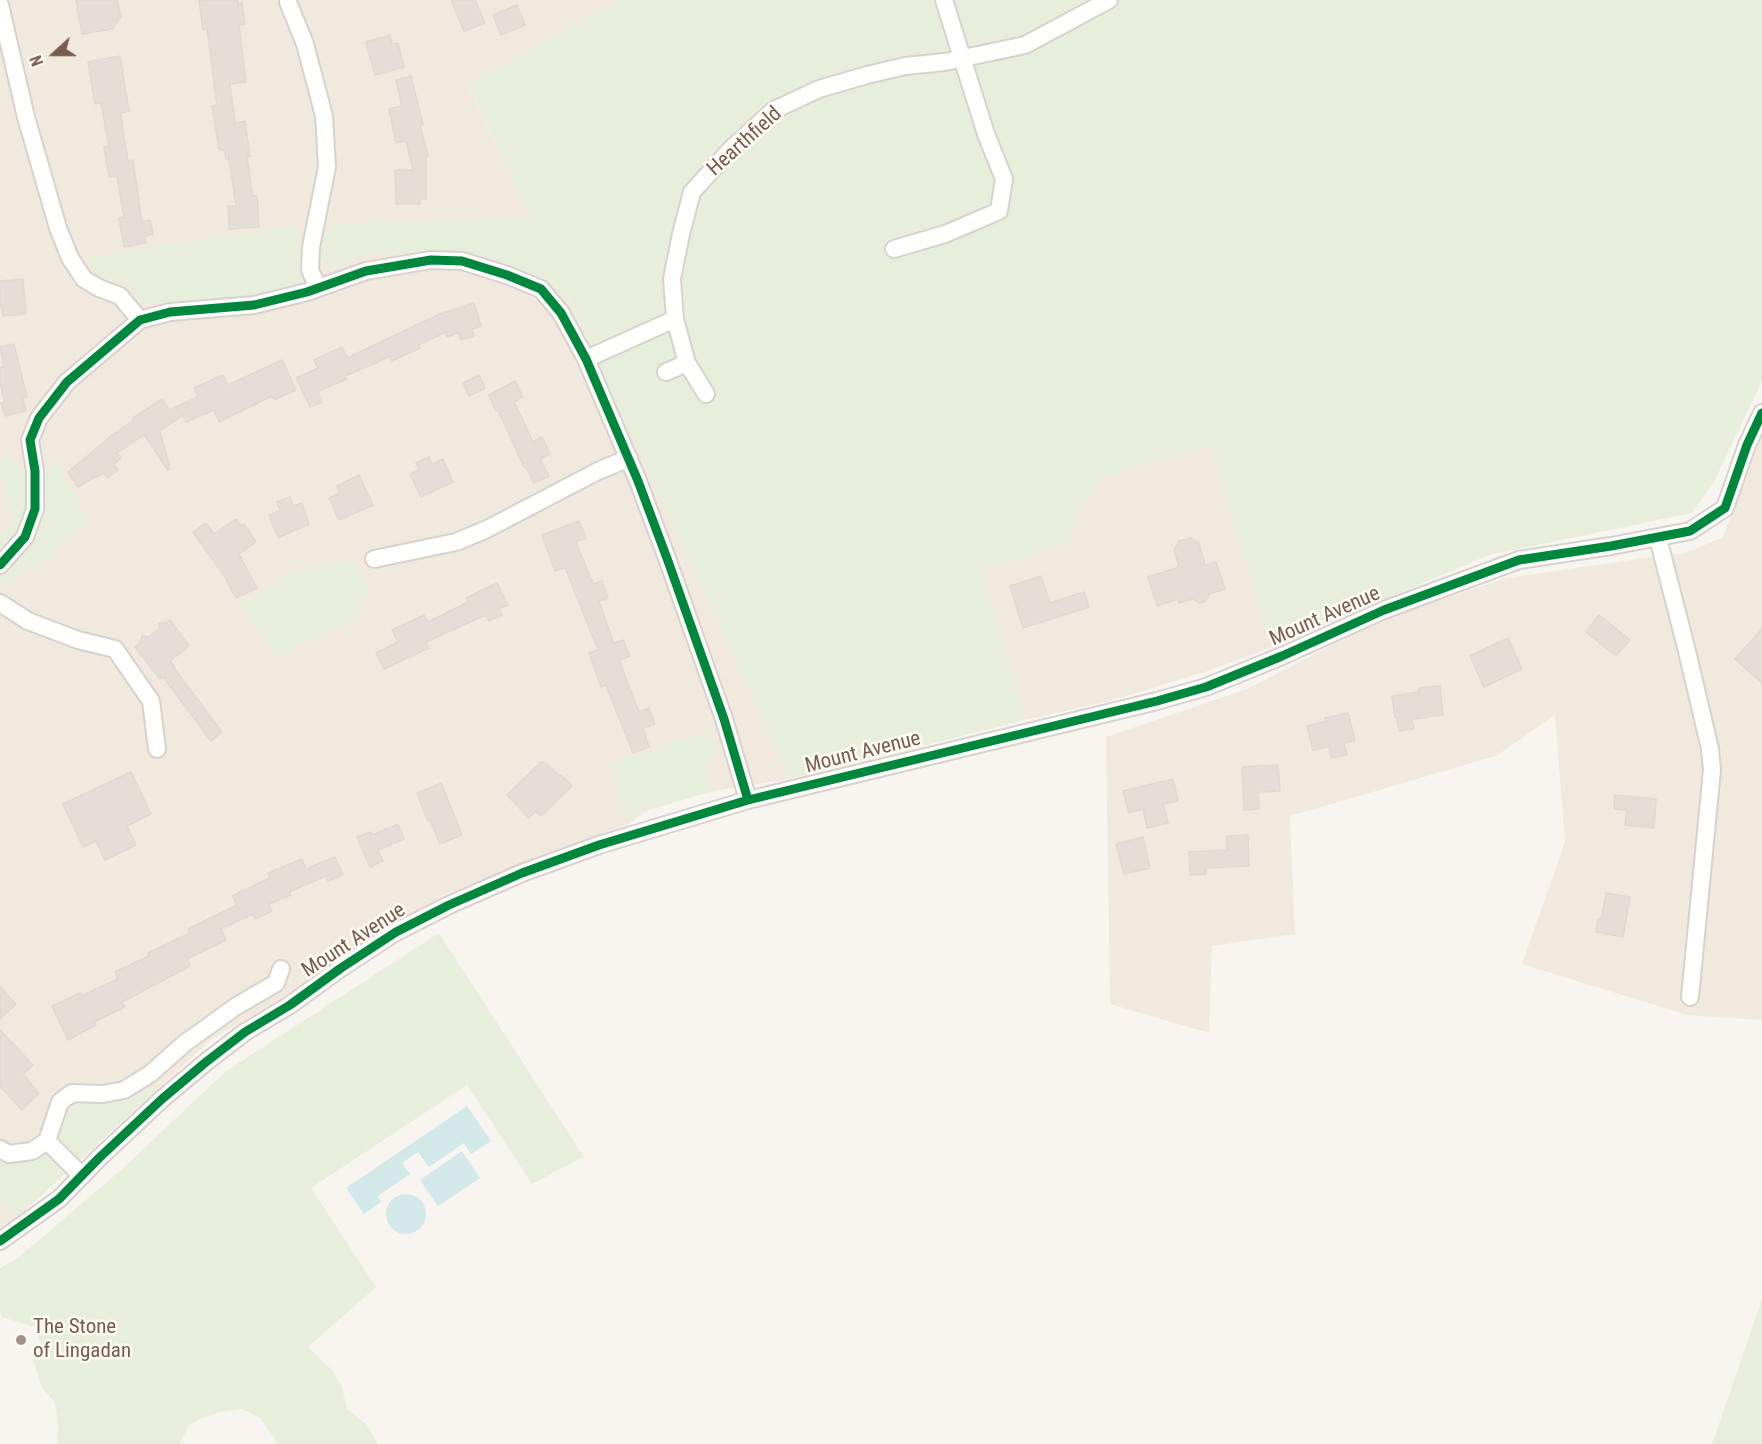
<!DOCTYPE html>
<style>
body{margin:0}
#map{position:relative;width:1762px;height:1444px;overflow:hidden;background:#f8f5f0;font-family:"Roboto Condensed",sans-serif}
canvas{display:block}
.north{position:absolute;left:24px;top:24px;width:60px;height:60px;-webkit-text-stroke:4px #fefaf4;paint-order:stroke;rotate:249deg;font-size:16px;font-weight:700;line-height:24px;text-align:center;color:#785c4f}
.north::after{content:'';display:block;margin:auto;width:21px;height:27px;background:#785c4f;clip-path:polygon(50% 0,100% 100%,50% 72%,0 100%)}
</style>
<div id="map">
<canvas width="1762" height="1444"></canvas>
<div class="north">N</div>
</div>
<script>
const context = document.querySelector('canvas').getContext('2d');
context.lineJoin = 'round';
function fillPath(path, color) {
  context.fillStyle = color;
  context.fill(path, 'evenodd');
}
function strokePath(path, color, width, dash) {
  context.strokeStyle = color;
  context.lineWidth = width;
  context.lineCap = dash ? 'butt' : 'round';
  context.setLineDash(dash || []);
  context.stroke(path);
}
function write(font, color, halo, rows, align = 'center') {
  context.font = font + ' "Roboto Condensed",sans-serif';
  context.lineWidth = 5;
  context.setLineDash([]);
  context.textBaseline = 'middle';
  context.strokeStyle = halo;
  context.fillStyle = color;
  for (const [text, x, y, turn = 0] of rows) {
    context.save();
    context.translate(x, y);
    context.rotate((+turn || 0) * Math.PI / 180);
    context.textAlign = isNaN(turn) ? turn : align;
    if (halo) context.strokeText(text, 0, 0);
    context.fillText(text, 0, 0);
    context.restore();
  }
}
fillPath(new Path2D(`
 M 0,0 L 616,0 L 468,85 L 644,461 L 790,779 L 709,792 L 646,811 L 627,825 L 557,850 L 444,895 L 396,924 L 297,989 L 212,1039 L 19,1216 L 0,1228 Z
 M 1762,434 L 1762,1020 L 1687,1015 L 1522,964 L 1565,842 L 1555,715 L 1496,756 L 1290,816 L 1295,934 L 1212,946 L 1209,1033 L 1110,1004 L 1106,737 L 1247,689 L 1379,621 L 1506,578 L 1688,552 L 1723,537 Z
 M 1209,444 L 1272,647 L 1205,672 L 1113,700 L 1026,720 L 982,571 L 1070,541 L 1079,509 L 1103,477 Z`), '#f1e8de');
fillPath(new Path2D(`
 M 616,0 L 1762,0 L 1762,381 L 1715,480 L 1692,513 L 1489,555 L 1272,647 L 1209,444 L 1103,477 L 1079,509 L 1070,541 L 982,571 L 1026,720 L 790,779 L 567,296 L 494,258 L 436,250 L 366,256 L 330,268 L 323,260 L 324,234 L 333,223 L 530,218 L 468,84 Z
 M 298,226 L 299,279 L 296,285 L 243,299 L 188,300 L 160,304 L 134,299 L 129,286 C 108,279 93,280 86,257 Z
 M 8,455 L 26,473 L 42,475 L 58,460 L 89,525 L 58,544 L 58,551 L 0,589 L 0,533 L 15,526 L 0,475 L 0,462 Z
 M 354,560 L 363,578 L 370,586 L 356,619 L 277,656 L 239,603 L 289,574 Z
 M 711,731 L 718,750 L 707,770 L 709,792 L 646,811 L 627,825 L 610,763 Z
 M 439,933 L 584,1157 L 532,1184 L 467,1085 L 311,1188 L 376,1287 L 308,1347 L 331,1369 L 342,1387 L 347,1409 L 366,1424 L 378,1444 L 278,1444 L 260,1418 L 242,1409 L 220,1412 L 202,1418 L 189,1425 L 180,1444 L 57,1444 L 58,1424 L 55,1403 L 42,1388 L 33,1360 L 41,1343 L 34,1327 L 2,1317 L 0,1312 L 0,1268 L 20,1256 L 121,1170 L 226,1071 Z
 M 162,1085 L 80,1160 L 59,1134 L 66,1110 L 84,1102 L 115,1101 Z
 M 40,1155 L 48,1155 L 61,1178 L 19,1216 L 0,1200 L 0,1158 L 19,1162 Z
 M 1762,1299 L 1762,1444 L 1712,1444 Z`), '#e7efdc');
fillPath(new Path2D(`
 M 467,1106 L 491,1141 L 471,1154 L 464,1143 L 429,1167 L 418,1152 L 402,1163 L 410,1174 L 378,1196 L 381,1202 L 364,1214 L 346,1188 Z
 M 462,1151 L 480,1178 L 438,1206 L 420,1180 Z
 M386 1214a20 20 0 1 1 40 0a20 20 0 1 1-40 0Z`), '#d2e8e9');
const building = new Path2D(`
 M 76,0 L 117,0 L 121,17 L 112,29 L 82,34 Z
 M 199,0 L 238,0 L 238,4 L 242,3 L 245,24 L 239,25 L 246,82 L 230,84 L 235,123 L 245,121 L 250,156 L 247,157 L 253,196 L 257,196 L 259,227 L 229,229 L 228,206 L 236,206 L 229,159 L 226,159 L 225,150 L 219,150 L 212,106 L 217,105 L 207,29 L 203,30 Z
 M 451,0 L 475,0 L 485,23 L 464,31 Z
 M 517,5 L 525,25 L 501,35 L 493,15 Z
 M 390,35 L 392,44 L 398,43 L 404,67 L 375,75 L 366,42 Z
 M 120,56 L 129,111 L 121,113 L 123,132 L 128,161 L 133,160 L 142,222 L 150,220 L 153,234 L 145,236 L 146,243 L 124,247 L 119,218 L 124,217 L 117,176 L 109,177 L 104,147 L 109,146 L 101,103 L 95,104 L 88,62 Z
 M 411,76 L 423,125 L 420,125 L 428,156 L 426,156 L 426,199 L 421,199 L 420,198 L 420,204 L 396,204 L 395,170 L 413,170 L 406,141 L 396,143 L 389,109 L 402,106 L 396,80 Z
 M 23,279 L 26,314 L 3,316 L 2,307 L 0,307 L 0,281 Z
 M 474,303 L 481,326 L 472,329 L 474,336 L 461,340 L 458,333 L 447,337 L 446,332 L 418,345 L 420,348 L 392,361 L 390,356 L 373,364 L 345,376 L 347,379 L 318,391 L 322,402 L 310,407 L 296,378 L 318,368 L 314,360 L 342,347 L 347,358 L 440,314 Z
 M 14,344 L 27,397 L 23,398 L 26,411 L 5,416 L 1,403 L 5,402 L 0,383 L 0,368 L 4,367 L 0,347 Z
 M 282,360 L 296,390 L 274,400 L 272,396 L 219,422 L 214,410 L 186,422 L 183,415 L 160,431 L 170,469 L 168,470 L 144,435 L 117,453 L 121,458 L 114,464 L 118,470 L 108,478 L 103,473 L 98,477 L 96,476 L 78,487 L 68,472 L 115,433 L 134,420 L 133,418 L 162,399 L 169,410 L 198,397 L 194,388 L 223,375 L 228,385 Z
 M 479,375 L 485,388 L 469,396 L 463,383 Z
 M 515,381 L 523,397 L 514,402 L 533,442 L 542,437 L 550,454 L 540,459 L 549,476 L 534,483 L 525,466 L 524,467 L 498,410 L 496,411 L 489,395 Z
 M 429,457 L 432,464 L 443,459 L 453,482 L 421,497 L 410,474 L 420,470 L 416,463 Z
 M 359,475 L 373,505 L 339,520 L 329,498 L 340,493 L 337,486 Z
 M 290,497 L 293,506 L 302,503 L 309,524 L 278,538 L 269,515 L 280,511 L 277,502 Z
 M 236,519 L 241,526 L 244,524 L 256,542 L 239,554 L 257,588 L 236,598 L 223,574 L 193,532 L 206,523 L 214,534 Z
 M 579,521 L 586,538 L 576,542 L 593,584 L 602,581 L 608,598 L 599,601 L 605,619 L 614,643 L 623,640 L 630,656 L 619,660 L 639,712 L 649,708 L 655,724 L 643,728 L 649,747 L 633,753 L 606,685 L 601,687 L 589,653 L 598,650 L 565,567 L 555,571 L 542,535 Z
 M 1190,538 L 1199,543 L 1205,565 L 1216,562 L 1225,589 L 1209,594 L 1206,601 L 1199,603 L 1193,599 L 1179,603 L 1178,599 L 1157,606 L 1148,577 L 1179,567 L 1174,550 L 1179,541 Z
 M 1041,576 L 1050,603 L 1084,592 L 1089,607 L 1023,628 L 1010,586 Z
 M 497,583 L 508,605 L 499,609 L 502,615 L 489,621 L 486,615 L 450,631 L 426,642 L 429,648 L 384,669 L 376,653 L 398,642 L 392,630 L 424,615 L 428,622 L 468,602 L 466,598 Z
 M 1599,615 L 1630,640 L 1616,656 L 1586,632 Z
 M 170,620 L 189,646 L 170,661 L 175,667 L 174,668 L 222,732 L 211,741 L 163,677 L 160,679 L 135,647 L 140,643 L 142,636 L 148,637 L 159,629 L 159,623 L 166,623 Z
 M 1762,629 L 1762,683 L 1735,659 Z
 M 1508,638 L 1522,669 L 1484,687 L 1470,656 Z
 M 1440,686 L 1443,715 L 1412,719 L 1414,729 L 1399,731 L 1397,718 L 1395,718 L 1392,696 L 1419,692 L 1419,688 Z
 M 1348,713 L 1355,740 L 1344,743 L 1347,755 L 1331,758 L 1329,747 L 1313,750 L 1307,726 L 1326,721 L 1325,718 Z
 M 543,762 L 547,764 L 560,776 L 561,775 L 572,786 L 541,816 L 536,811 L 529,818 L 507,795 L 540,763 Z
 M 1278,765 L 1280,791 L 1258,792 L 1259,809 L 1244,810 L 1242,767 Z
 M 131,772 L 151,814 L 127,826 L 136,845 L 105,860 L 96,841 L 83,847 L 63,804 Z
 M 1173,779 L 1178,801 L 1163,804 L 1168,823 L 1147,828 L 1143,809 L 1129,813 L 1123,791 Z
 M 441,783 L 462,835 L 440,844 L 430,820 L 428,821 L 417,793 Z
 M 1615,795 L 1656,799 L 1654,828 L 1625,825 L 1627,810 L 1614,809 Z
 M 398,824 L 404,839 L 378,850 L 383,861 L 370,867 L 357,837 L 371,832 L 372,835 Z
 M 1248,835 L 1249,866 L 1206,868 L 1206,874 L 1190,875 L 1189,852 L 1227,850 L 1226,836 Z
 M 1143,837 L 1150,868 L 1124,874 L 1116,844 Z
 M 335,857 L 343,875 L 328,881 L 326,876 L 289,892 L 291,895 L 269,904 L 272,911 L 255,919 L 253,914 L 221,929 L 226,940 L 187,959 L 190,966 L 122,1002 L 125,1007 L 94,1022 L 96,1025 L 68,1040 L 52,1006 L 80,993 L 81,996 L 118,979 L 115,972 L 149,956 L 148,953 L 190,933 L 188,929 L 237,905 L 232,896 L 270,878 L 268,873 L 302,859 L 306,869 Z
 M 1606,893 L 1630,897 L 1623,937 L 1596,932 L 1598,919 L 1601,920 Z
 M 0,987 L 16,1004 L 0,1019 Z
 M 0,1030 L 33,1065 L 23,1075 L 39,1093 L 22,1110 L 0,1086 Z`);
fillPath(building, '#e5ded7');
strokePath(building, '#e1d8d2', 1.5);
const minor = new Path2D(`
 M 288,2 L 305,44 L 324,116 L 327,167 L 311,247 L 310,270 L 318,288
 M 0,5 L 26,117 L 58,228 L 70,258 L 84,279 L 99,288 L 120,296 L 140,320
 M 894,249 L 945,234 L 999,211 L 1004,179 L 986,134 L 944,0
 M 675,319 L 672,279 L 681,234 L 692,192 L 731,149 L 774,110 L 819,89 L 867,75 L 905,66 L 945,62 L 1025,45 L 1109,0
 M 586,359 L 675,319 L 687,363 L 706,394
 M 666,372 L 687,363
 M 1658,538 L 1687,651 L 1710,749 L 1712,770 L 1690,997
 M 374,559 L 456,542 L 487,529 L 598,471 L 629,458
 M 0,565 L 25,537 L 35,509 L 35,471 L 30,440 L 39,418 L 67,382 L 140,320 L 170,312 L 254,305 L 307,292 L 366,271 L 431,260 L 462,261 L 507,275 L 541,289 L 561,313 L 586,359 L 638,481 L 668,561 L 724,719 L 748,800
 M 0,603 L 28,621 L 78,640 L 115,649 L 151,701 L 157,749
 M 47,1141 L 82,1176
 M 0,1149 L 9,1154 L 32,1151 L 47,1141 L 60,1102 L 72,1093 L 103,1094 L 124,1090 L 150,1074 L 185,1043 L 235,1007 L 276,983 L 281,969
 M 0,1241 L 59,1199 L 99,1158 L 162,1099 L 206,1062 L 245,1032 L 290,1005 L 341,968 L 396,932 L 449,905 L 522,873 L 599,845 L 748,800 L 1157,701 L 1206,687 L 1282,656 L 1384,610 L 1519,560 L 1611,546 L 1690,531 L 1725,508 L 1747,445 L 1762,413`);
strokePath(minor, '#d8d2ce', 20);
strokePath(minor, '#fefefd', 16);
strokePath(new Path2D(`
 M 0,565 L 25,537 L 35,509 L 35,471 L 30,440 L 39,418 L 67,382 L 140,320 L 170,312 L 254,305 L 307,292 L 366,271 L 431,260 L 462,261 L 507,275 L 541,289 L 561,313 L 586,359 L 638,481 L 668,561 L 724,719 L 748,800
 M 0,1241 L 59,1199 L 99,1158 L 162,1099 L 206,1062 L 245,1032 L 290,1005 L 341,968 L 396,932 L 449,905 L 522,873 L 599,845 L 748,800 L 1157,701 L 1206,687 L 1282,656 L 1384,610 L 1519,560 L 1611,546 L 1690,531 L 1725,508 L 1747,445 L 1762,413`), '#00873e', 9);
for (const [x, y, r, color] of [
 [21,1340,6,"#a59287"]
]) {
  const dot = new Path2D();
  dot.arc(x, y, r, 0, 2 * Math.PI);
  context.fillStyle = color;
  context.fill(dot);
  strokePath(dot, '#fefaf4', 2);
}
write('21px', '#785c4f', '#fefaf4', [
 ["Hearthfield",745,142,-42],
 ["Mount Avenue",1325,617,-24],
 ["Mount Avenue",863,753,-14],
 ["Mount Avenue",354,941,-33]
]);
write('21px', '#785c4f', '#fefaf4', [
 ["The Stone",33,1328],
 ["of Lingadan",33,1352]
], 'left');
</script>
